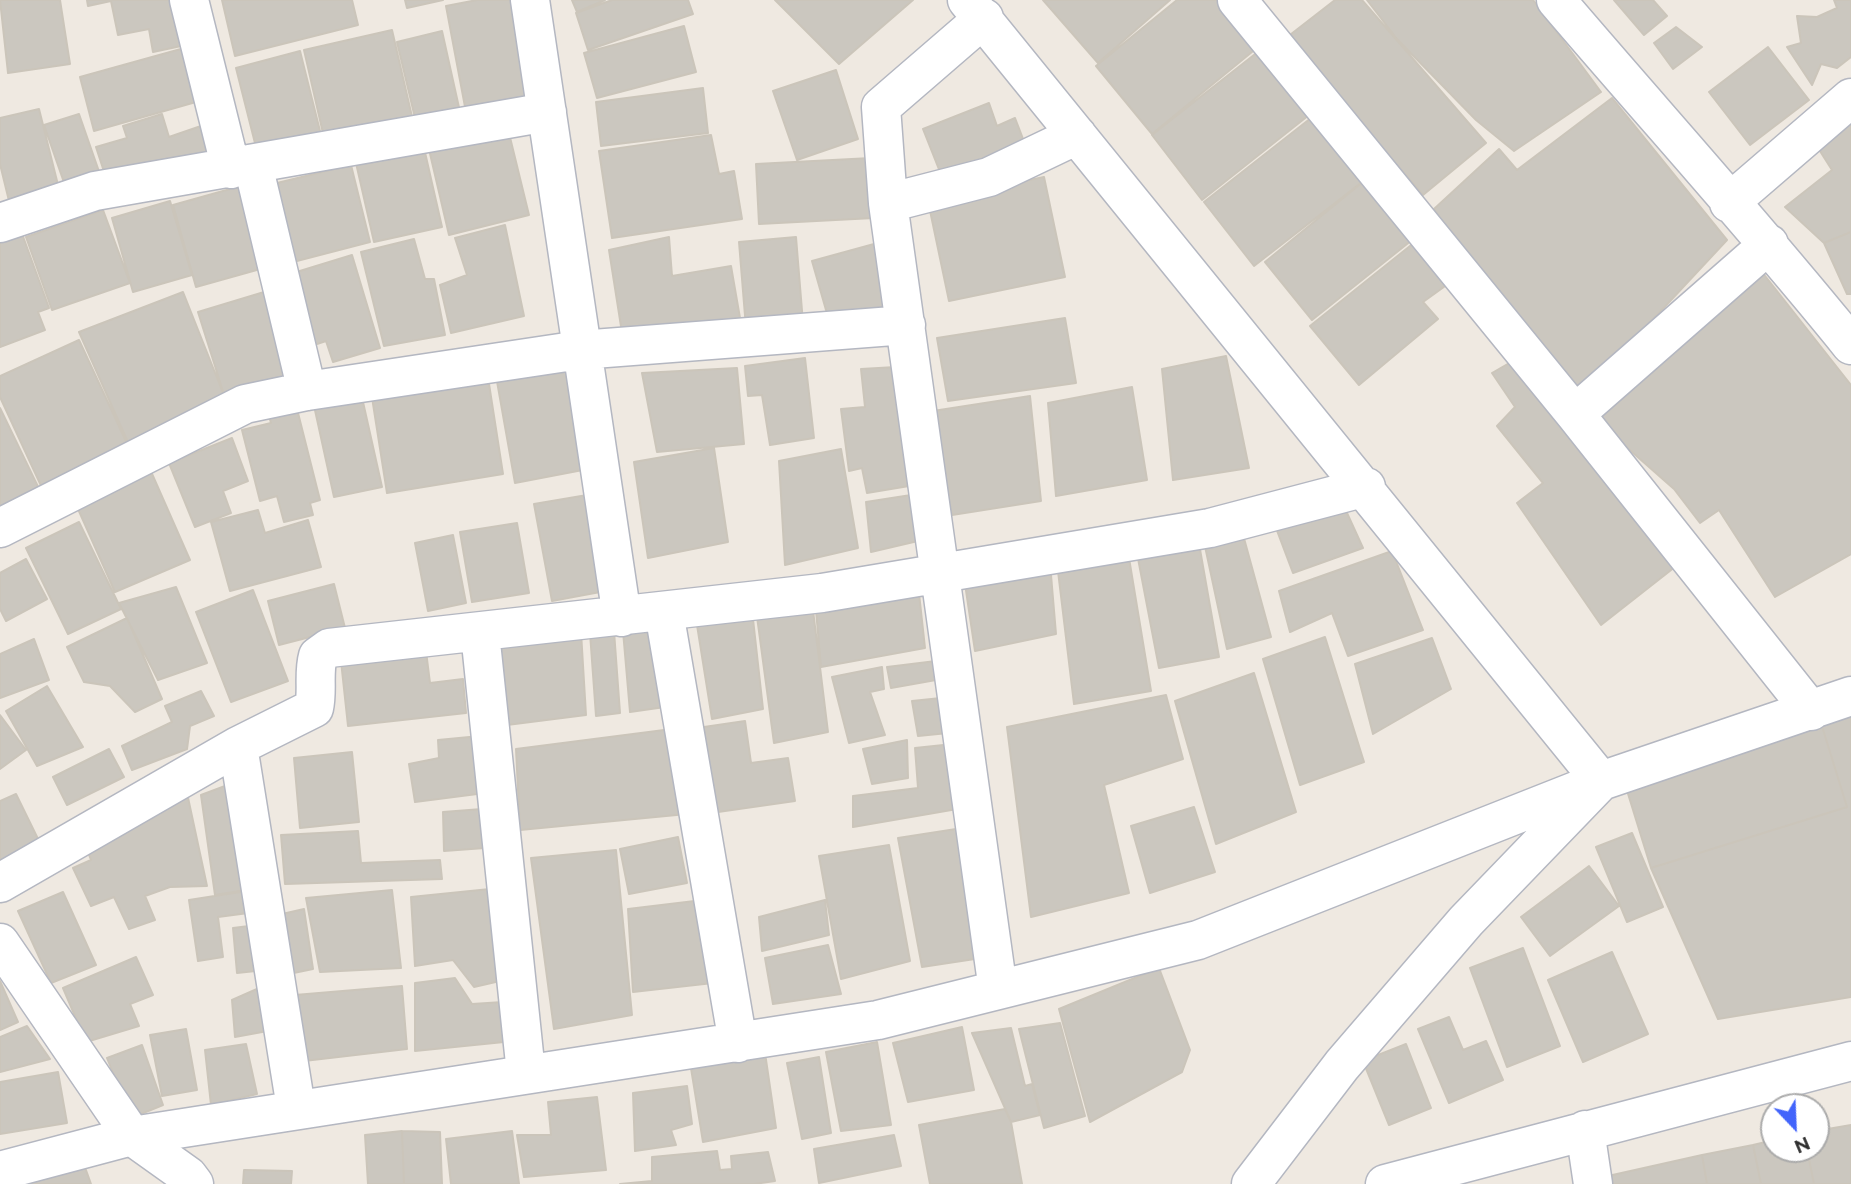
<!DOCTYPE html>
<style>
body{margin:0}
#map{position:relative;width:1851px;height:1184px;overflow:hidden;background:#efe9e1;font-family:Raleway,sans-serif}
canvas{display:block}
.north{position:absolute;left:1760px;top:1093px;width:70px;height:70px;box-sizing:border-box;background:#fff;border:2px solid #ababab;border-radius:50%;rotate:157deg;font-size:19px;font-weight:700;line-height:28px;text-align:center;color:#2e2e2e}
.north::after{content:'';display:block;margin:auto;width:24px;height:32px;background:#4264fb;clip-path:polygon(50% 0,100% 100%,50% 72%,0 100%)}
</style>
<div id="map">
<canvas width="1851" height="1184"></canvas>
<div class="north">N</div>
</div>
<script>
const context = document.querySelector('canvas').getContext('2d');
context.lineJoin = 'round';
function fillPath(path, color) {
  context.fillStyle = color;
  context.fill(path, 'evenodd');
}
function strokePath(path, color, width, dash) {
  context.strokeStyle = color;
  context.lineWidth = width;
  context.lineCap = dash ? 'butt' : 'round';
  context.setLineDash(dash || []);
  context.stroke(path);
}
const building = new Path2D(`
 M 0,0 L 60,0 L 70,64 L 8,73 Z
 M 87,0 L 177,0 L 186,45 L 153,52 L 149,29 L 118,35 L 111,1 L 88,6 Z
 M 222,0 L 352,0 L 358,25 L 235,56 Z
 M 405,0 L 443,0 L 407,8 Z
 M 477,0 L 518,0 L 536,98 L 466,112 L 446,6 Z
 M 572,0 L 605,0 L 577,12 Z
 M 612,0 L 688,0 L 693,14 L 588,50 L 576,13 Z
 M 775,0 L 913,0 L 839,64 Z
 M 1043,0 L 1170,0 L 1098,63 Z
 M 1177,0 L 1219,0 L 1258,47 L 1152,134 L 1096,66 Z
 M 1335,0 L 1362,0 L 1486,143 L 1423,195 L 1286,38 Z
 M 1367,0 L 1533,0 L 1601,92 L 1514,151 L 1476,120 L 1397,39 Z
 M 1614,0 L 1653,0 L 1667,16 L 1644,35 Z
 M 1834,0 L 1851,0 L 1851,57 L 1837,68 L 1821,64 L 1812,85 L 1787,47 L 1801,43 L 1797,16 L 1817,17 L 1837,8 Z
 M 684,26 L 696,72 L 597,98 L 584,53 Z
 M 1676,27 L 1702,47 L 1673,69 L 1654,43 Z
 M 392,30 L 413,121 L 325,142 L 304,50 Z
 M 442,31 L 460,112 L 416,122 L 397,42 Z
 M 188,47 L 203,100 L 94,131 L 80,77 Z
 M 1768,47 L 1809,100 L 1750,145 L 1709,92 Z
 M 300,51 L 322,139 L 258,155 L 236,68 Z
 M 1259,51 L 1309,115 L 1202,200 L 1152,135 Z
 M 836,70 L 858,139 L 797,160 L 773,91 Z
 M 703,88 L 708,133 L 601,146 L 596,102 Z
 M 1612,98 L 1727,240 L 1576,402 L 1507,315 L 1434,209 L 1499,149 L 1517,170 Z
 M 989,103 L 997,126 L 1015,118 L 1025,144 L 942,177 L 923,129 Z
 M 1851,108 L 1851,232 L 1824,243 L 1785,207 L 1832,170 L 1813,140 Z
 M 39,109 L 60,193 L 10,205 L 0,164 L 0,118 Z
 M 79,114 L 103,183 L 68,194 L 44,125 Z
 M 162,114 L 169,137 L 201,126 L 209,152 L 108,184 L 96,147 L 127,138 L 123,126 Z
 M 1311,118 L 1362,182 L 1254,266 L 1204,202 Z
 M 507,125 L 529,215 L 449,235 L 428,145 Z
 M 711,135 L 719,174 L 734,171 L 742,219 L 612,238 L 599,151 Z
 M 424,148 L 442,227 L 374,242 L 356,163 Z
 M 871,158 L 874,218 L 759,224 L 756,164 Z
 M 351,165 L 370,242 L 293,262 L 273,184 Z
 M 1044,177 L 1065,277 L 949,301 L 928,201 Z
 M 1369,177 L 1417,236 L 1312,320 L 1265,262 Z
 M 248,184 L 271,266 L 196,287 L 173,205 Z
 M 170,201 L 192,275 L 133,292 L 112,218 Z
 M 103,210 L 130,283 L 52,310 L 26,237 Z
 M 505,225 L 524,316 L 451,333 L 440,285 L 467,275 L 455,238 Z
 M 21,231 L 49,308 L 38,312 L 45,330 L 0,347 L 0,239 Z
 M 1851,232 L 1851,294 L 1847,294 L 1824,243 Z
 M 669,237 L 672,276 L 731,266 L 740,318 L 623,339 L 609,250 Z
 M 796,237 L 803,323 L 746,328 L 739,242 Z
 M 414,239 L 425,279 L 434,279 L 445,335 L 384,346 L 361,252 Z
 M 1415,242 L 1448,284 L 1423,302 L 1438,319 L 1359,385 L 1310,326 Z
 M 874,244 L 891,307 L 830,324 L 812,261 Z
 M 352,255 L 380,348 L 333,362 L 326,341 L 311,346 L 290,274 Z
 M 1762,272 L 1851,385 L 1851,554 L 1775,597 L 1719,510 L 1700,523 L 1674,489 L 1590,415 Z
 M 274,289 L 301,378 L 226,401 L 198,312 Z
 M 183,292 L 229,408 L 131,449 L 79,332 Z
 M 1065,318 L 1076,383 L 948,401 L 937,338 Z
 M 79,340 L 130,450 L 43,490 L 0,397 L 0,376 Z
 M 564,352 L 588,469 L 515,483 L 495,370 Z
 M 1226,356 L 1249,468 L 1173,480 L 1162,369 Z
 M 805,358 L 814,438 L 770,445 L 762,395 L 748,396 L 745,366 Z
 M 1518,358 L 1680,563 L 1601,625 L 1517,503 L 1543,483 L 1497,426 L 1515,407 L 1492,373 Z
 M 896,367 L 915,485 L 867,493 L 862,468 L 849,471 L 841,409 L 865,407 L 861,369 Z
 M 737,368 L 744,444 L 657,452 L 642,373 Z
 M 487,371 L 503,474 L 387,493 L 371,391 Z
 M 1132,387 L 1147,480 L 1056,496 L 1048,403 Z
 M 361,393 L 382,487 L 334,497 L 313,401 Z
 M 1030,396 L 1041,501 L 952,515 L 933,411 Z
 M 296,405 L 320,500 L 310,503 L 313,515 L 284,522 L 277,496 L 260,501 L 242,430 L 271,423 L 268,412 Z
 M 0,408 L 42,495 L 0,515 Z
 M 232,438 L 248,481 L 223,491 L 231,513 L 195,527 L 169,463 Z
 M 714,448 L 728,542 L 648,558 L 634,462 Z
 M 841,449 L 858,548 L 785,565 L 779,461 Z
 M 149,467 L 190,560 L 115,592 L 74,500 Z
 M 593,494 L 611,590 L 552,601 L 534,504 Z
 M 911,495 L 918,541 L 871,552 L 866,502 Z
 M 1342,502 L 1363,548 L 1293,573 L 1273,520 Z
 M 258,510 L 265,533 L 308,520 L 321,567 L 230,591 L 211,522 Z
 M 79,522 L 121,609 L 68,634 L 26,548 Z
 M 517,523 L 529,593 L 472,602 L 460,532 Z
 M 1242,531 L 1271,637 L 1227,649 L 1203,537 Z
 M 453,535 L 466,603 L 428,611 L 415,543 Z
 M 1198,538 L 1219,657 L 1159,668 L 1136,548 Z
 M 1392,551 L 1423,630 L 1348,656 L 1332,613 L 1290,632 L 1279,591 Z
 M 1128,552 L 1151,691 L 1074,704 L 1057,563 Z
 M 26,559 L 47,599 L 6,621 L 0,609 L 0,573 Z
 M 1050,563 L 1056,634 L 975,651 L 964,577 Z
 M 334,584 L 345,628 L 279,645 L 268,601 Z
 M 918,584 L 925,648 L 821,667 L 815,599 Z
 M 176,587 L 207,663 L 158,680 L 119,603 Z
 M 253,590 L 288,681 L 231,702 L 196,612 Z
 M 812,602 L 828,732 L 774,743 L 756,609 Z
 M 127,618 L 162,699 L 135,712 L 110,686 L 84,682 L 67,647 Z
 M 753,619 L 763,709 L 712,719 L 697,625 Z
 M 662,627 L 672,706 L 630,712 L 623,631 Z
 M 614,631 L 620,713 L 596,716 L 590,633 Z
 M 581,632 L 586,715 L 499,726 L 493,638 Z
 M 1325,637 L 1364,762 L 1300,785 L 1263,659 Z
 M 1432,638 L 1451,689 L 1373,734 L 1355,664 Z
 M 34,639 L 49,680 L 0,698 L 0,654 Z
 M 426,651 L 430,683 L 463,679 L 466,713 L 348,726 L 341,661 Z
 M 936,661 L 936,680 L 891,688 L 887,667 Z
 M 882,667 L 884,689 L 870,692 L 885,735 L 849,743 L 832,677 Z
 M 1254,673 L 1296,812 L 1216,844 L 1175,701 Z
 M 47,686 L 83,747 L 37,766 L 6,711 Z
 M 201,691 L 214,716 L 190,726 L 187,749 L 132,770 L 122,746 L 172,722 L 165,706 Z
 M 1166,695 L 1183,759 L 1104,785 L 1129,893 L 1031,917 L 1007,727 Z
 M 941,698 L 948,733 L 918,736 L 912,701 Z
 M 1851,713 L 1851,997 L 1718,1019 L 1651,868 L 1847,807 L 1821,723 Z
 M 0,715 L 26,750 L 0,769 Z
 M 745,721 L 751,763 L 788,758 L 795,801 L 711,813 L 704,727 Z
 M 1821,723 L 1847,807 L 1651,868 L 1625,784 Z
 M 672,729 L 687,814 L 520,830 L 516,749 Z
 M 480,736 L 485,793 L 415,802 L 409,764 L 439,758 L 438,740 Z
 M 907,740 L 908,778 L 872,784 L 863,749 Z
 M 953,744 L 963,808 L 853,827 L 853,796 L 918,788 L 915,748 Z
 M 109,749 L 124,777 L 67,805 L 53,777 Z
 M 352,752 L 359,822 L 300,828 L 294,758 Z
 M 241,780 L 252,889 L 215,895 L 201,795 Z
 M 187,793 L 207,886 L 170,887 L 145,896 L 155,920 L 129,929 L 114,897 L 91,906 L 73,868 L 91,860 L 85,844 Z
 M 16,794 L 40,843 L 0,862 L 0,801 Z
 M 1194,807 L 1215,872 L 1150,893 L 1131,826 Z
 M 482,809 L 485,848 L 444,851 L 443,812 Z
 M 969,827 L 988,957 L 922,967 L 898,838 Z
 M 358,831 L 361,863 L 440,860 L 442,879 L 285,884 L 281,835 Z
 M 1632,833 L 1663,907 L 1627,922 L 1596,847 Z
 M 678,837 L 687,883 L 629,894 L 620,849 Z
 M 889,845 L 910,961 L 841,979 L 819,856 Z
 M 616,850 L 632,1015 L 554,1029 L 531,858 Z
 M 1589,866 L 1619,906 L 1550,956 L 1521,917 Z
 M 490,889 L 500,981 L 474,987 L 453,960 L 415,966 L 411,897 Z
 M 253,890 L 256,912 L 218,917 L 223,957 L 198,961 L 189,900 Z
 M 392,890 L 401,968 L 320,972 L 306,898 Z
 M 63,892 L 96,965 L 51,983 L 18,911 Z
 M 703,900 L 713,983 L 633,992 L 628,909 Z
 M 825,900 L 829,935 L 762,951 L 759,917 Z
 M 304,909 L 313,969 L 279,976 L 269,917 Z
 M 257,925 L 265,970 L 237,973 L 233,928 Z
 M 828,945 L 841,994 L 773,1004 L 765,958 Z
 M 1523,948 L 1560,1046 L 1507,1067 L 1470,968 Z
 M 1612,952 L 1648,1034 L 1583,1062 L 1548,980 Z
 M 136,957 L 153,995 L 130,1004 L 139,1026 L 86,1042 L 63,988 Z
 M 1159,968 L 1190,1050 L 1182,1072 L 1090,1122 L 1059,1009 Z
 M 455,978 L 472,1004 L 503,1002 L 504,1042 L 415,1051 L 415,983 Z
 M 0,981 L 18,1022 L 0,1030 Z
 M 266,985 L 273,1030 L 235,1037 L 232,1000 Z
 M 402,986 L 407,1049 L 304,1061 L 295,995 Z
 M 1449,1017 L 1463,1050 L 1486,1041 L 1503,1080 L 1449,1103 L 1418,1029 Z
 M 1060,1023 L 1085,1116 L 1044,1128 L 1019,1029 Z
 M 27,1026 L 50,1059 L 0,1072 L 0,1037 Z
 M 962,1027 L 974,1090 L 908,1102 L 893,1043 Z
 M 1011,1028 L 1025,1086 L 1032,1084 L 1040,1115 L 1011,1122 L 972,1033 Z
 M 186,1029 L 197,1090 L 162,1096 L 150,1035 Z
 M 877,1042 L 891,1125 L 841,1131 L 826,1052 Z
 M 246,1044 L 257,1094 L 211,1105 L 205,1050 Z
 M 1406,1044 L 1431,1108 L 1389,1125 L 1363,1061 Z
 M 142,1045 L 163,1105 L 131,1118 L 107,1058 Z
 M 765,1053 L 776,1128 L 703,1142 L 690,1062 Z
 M 819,1057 L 831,1133 L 802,1139 L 787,1063 Z
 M 58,1072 L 67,1123 L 0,1134 L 0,1082 Z
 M 687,1086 L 692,1124 L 671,1130 L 676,1145 L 635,1151 L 633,1093 Z
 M 597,1097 L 606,1170 L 524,1177 L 517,1135 L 551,1135 L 548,1102 Z
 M 1005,1109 L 1011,1122 L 1022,1184 L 930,1184 L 919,1125 Z
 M 1851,1125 L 1851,1184 L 1814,1184 L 1807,1149 L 1816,1149 L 1816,1131 Z
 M 402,1131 L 440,1132 L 442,1184 L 404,1184 Z
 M 402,1131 L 404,1184 L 368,1184 L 365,1135 Z
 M 512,1131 L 519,1184 L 451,1184 L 446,1139 Z
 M 894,1135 L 901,1166 L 819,1183 L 814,1149 Z
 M 1774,1140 L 1774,1149 L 1807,1149 L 1814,1184 L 1761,1184 L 1753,1145 Z
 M 1753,1145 L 1761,1184 L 1707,1184 L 1702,1155 Z
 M 717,1151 L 720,1170 L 732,1169 L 731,1156 L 768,1152 L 775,1181 L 754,1184 L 620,1184 L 652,1181 L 652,1157 Z
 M 1702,1155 L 1707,1184 L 1610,1184 L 1608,1176 Z
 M 82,1159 L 91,1184 L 13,1184 Z
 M 244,1170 L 292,1171 L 291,1184 L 243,1184 Z`);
fillPath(building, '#cbc7bf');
strokePath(building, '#cbc5ba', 2);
const minor = new Path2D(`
 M 189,0 L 231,169
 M 530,0 L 622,617
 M 1237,0 L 1575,414 L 1811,711
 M 1556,0 C 1654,115 1756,227 1851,345
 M 984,18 L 881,107 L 888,203 L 998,990
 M 253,165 L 307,391
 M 888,203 L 989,177 L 1077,135
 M 1729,203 L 1851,98
 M 0,223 L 95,191 L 547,112
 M 1575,414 L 1769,244
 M 0,528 L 245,404 L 307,391 L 580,350 L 906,325
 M 664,612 L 738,1043
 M 480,633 L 526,1073
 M 238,746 L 296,1108
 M 0,883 L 238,746 L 314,708 C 318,690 313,674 318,656 L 329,648 L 822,593 L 1210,528 L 1366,487
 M 0,943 L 132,1136 L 188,1176 L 194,1184
 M 1585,1130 L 1593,1184
 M 0,1171 L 132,1136 L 878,1020 L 1198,940 L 1601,781 L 967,0
 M 1251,1184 L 1342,1065 L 1466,921 L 1601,781 L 1851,696
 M 1385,1184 L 1851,1061`);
strokePath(minor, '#b4b7c1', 41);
strokePath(minor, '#fff', 38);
</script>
